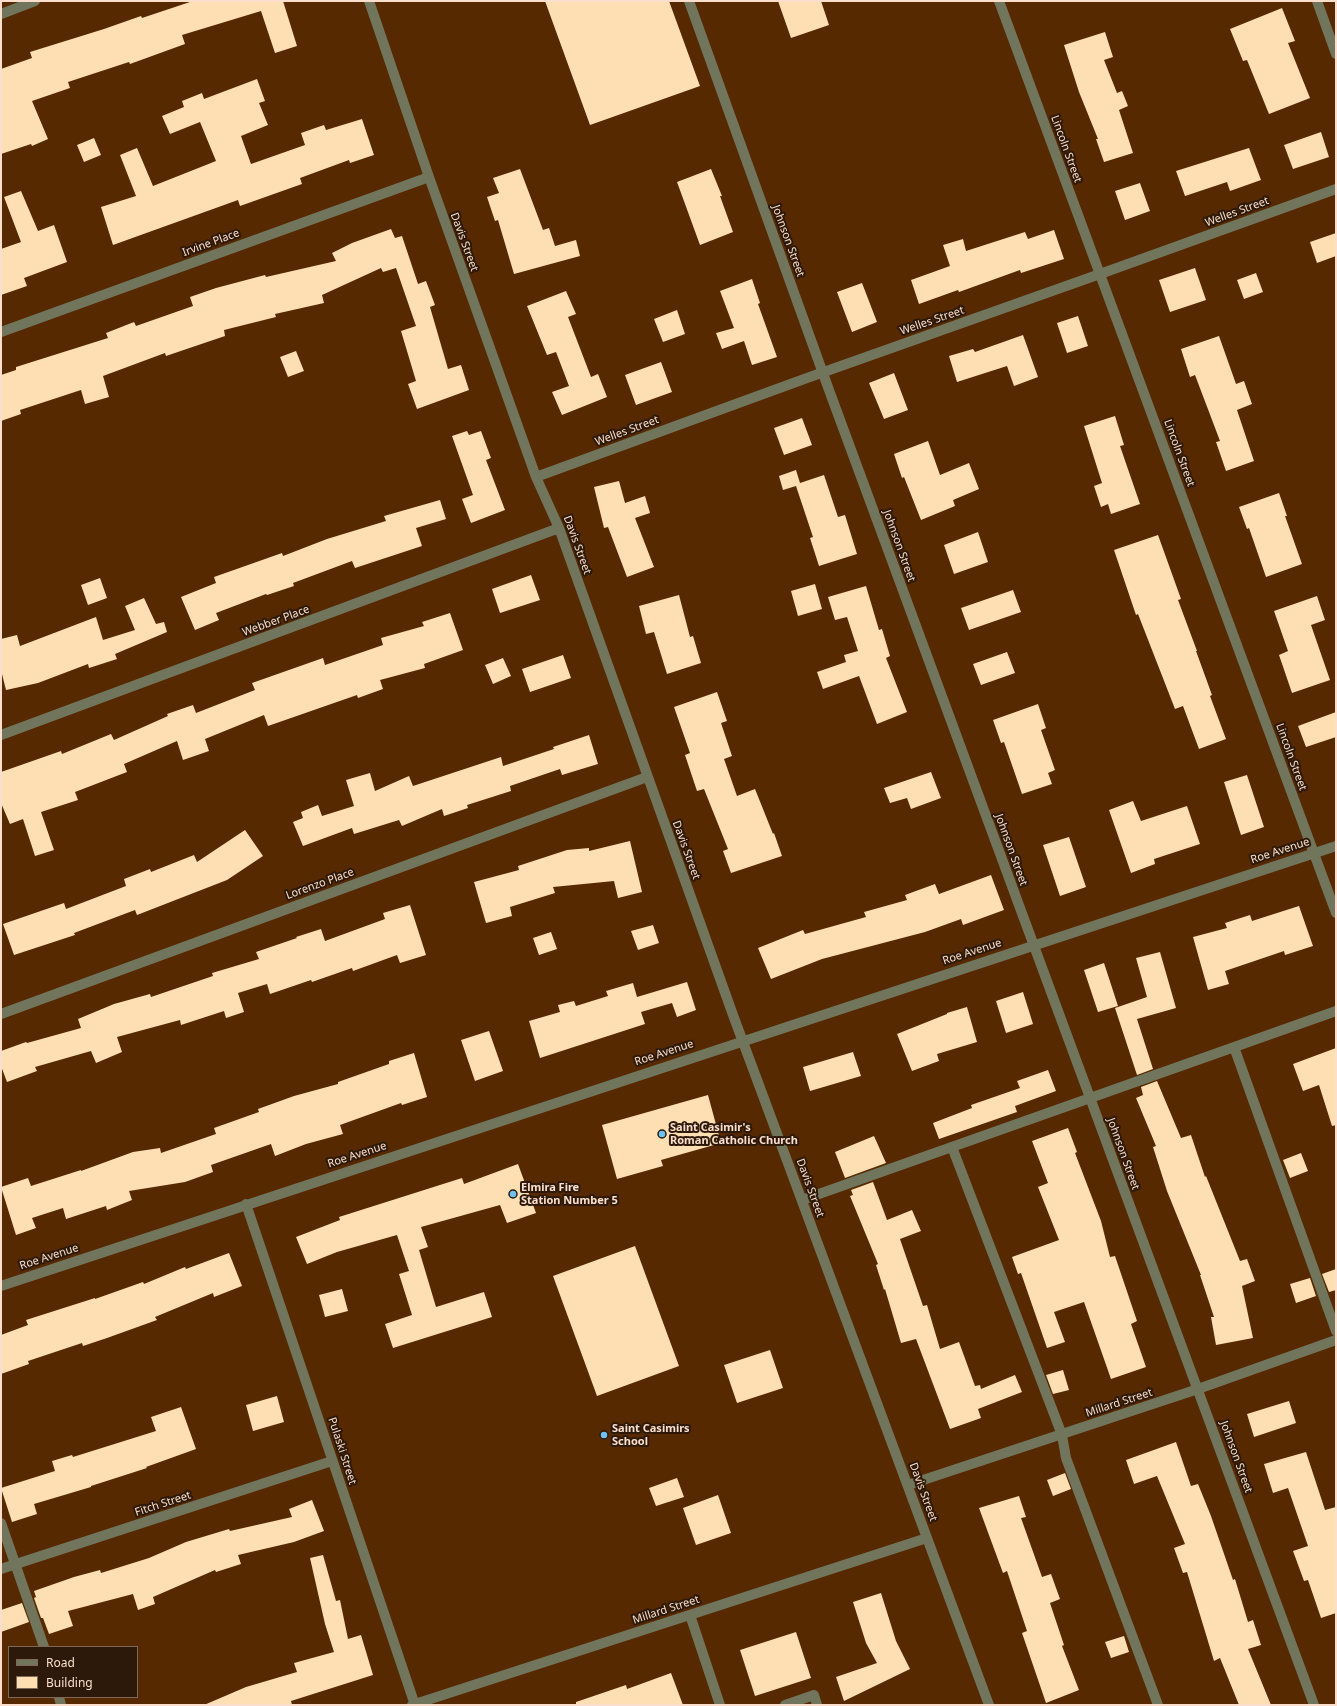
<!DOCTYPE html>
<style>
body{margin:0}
#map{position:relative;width:1337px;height:1706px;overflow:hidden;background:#562900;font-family:"Noto Sans",sans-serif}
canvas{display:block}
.frame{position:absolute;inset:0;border:2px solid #fbdecb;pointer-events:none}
.legend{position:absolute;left:8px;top:1646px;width:130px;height:52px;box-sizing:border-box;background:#2d1909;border:1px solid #7f6857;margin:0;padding:5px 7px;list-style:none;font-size:12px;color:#fbdecb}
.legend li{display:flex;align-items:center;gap:8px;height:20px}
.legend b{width:20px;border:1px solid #7f6857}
</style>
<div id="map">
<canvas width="1337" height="1706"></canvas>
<div class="frame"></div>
<ul class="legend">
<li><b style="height:5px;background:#71755c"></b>Road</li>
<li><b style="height:11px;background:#fedfb4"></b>Building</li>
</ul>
</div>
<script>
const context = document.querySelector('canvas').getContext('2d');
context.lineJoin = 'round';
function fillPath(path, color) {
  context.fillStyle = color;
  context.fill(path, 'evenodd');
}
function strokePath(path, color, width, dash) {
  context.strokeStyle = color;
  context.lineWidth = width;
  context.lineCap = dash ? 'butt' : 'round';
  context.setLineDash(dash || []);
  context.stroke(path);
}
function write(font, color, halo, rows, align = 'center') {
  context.font = font + ' "Noto Sans",sans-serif';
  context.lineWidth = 4;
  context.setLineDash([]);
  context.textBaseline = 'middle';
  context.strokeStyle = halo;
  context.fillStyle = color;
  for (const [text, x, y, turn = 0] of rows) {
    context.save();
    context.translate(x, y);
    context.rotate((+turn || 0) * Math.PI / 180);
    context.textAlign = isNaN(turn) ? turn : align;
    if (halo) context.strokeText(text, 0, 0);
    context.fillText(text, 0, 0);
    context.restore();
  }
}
fillPath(new Path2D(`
 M 193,1 L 283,1 L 297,46 L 275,53 L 261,11 L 182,35 L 185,44 L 130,64 L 129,62 L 68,82 L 70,88 L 32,101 L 48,139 L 32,146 L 31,144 L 1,154 L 1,69 L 32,58 L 30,52 L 104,29 L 141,16 L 142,18 Z
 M 545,1 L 669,1 L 700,86 L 590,125 Z
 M 778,1 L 821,1 L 829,25 L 791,38 Z
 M 1282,8 L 1295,41 L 1288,43 L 1310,98 L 1269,114 L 1247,60 L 1243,61 L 1230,29 Z
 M 1105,32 L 1113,57 L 1104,60 L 1117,93 L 1122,91 L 1128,106 L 1119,110 L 1133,153 L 1104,162 L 1096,139 L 1098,139 L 1079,92 L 1064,45 Z
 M 257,79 L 265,101 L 259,103 L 268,125 L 241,136 L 251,164 L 305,145 L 301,133 L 324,125 L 326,130 L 362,119 L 374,155 L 350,163 L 349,160 L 300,178 L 302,184 L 240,206 L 238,200 L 113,245 L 101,207 L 136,196 L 120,155 L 137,148 L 153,186 L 216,161 L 200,122 L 170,134 L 162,116 L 184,107 L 182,101 L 202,93 L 204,99 Z
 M 1321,132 L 1329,157 L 1293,169 L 1284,145 Z
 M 94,138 L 101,155 L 84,162 L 77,145 Z
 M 1249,148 L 1261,180 L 1230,191 L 1227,182 L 1185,196 L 1176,171 Z
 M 520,169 L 543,230 L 549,228 L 555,246 L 576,240 L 580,256 L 514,274 L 498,220 L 495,221 L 487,197 L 499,193 L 493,178 Z
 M 711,169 L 722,196 L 720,196 L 733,232 L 700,245 L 677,182 Z
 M 1140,183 L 1150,211 L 1125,220 L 1115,191 Z
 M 21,191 L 38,231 L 54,225 L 67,262 L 24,278 L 27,286 L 1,295 L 1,249 L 21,242 L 4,197 Z
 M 391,229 L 395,238 L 402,236 L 418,284 L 426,281 L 435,305 L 430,307 L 448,369 L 461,365 L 469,390 L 417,409 L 408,384 L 416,381 L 401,331 L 416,326 L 396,268 L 383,272 L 381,268 L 322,295 L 324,303 L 275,314 L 276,317 L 224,330 L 225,336 L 166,356 L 165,353 L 103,376 L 109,397 L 85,404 L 81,390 L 20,410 L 21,414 L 1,421 L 1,375 L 16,370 L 16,367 L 108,338 L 106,333 L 134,322 L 136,326 L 193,306 L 190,297 L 216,288 L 265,275 L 266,277 L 336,261 L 332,253 L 352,243 Z
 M 1054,230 L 1064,259 L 1021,273 L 1020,270 L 959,292 L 958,290 L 919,304 L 911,280 L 950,266 L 943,245 L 963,239 L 966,251 L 1025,232 L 1028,239 Z
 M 1336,233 L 1336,256 L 1317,263 L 1310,242 Z
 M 1195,268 L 1206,300 L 1170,312 L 1159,280 Z
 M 1256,273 L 1263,292 L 1244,299 L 1237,280 Z
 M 752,279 L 760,303 L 758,304 L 777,357 L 752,365 L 744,341 L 722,349 L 716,333 L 734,328 L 720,291 Z
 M 862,283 L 877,322 L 852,332 L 837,292 Z
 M 566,291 L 576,314 L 568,317 L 591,377 L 598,374 L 607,397 L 562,415 L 552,392 L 569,386 L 556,352 L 547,355 L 527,306 Z
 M 677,310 L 685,334 L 663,342 L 654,319 Z
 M 1078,316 L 1088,346 L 1067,353 L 1057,323 Z
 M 1023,335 L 1038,377 L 1014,386 L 1007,366 L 957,382 L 949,356 L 973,349 L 975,352 Z
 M 1219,336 L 1236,384 L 1244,381 L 1252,404 L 1237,410 L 1254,461 L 1226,471 L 1216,442 L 1220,441 L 1195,375 L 1190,377 L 1181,349 Z
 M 296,351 L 304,371 L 288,377 L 280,357 Z
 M 661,362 L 672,392 L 636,405 L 625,375 Z
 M 894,373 L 908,410 L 884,419 L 869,383 Z
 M 1115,416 L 1124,445 L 1120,446 L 1140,504 L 1111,514 L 1108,504 L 1101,507 L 1094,486 L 1102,483 L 1084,426 Z
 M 802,418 L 812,445 L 784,455 L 774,428 Z
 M 467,431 L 469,435 L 481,431 L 491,458 L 486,460 L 505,510 L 471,523 L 462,499 L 473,495 L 452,436 Z
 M 928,441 L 940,475 L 969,463 L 979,489 L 953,500 L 955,506 L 921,520 L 904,477 L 902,478 L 894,454 Z
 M 796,470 L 800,483 L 824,475 L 838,517 L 845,515 L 857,554 L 819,566 L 810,538 L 813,537 L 796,486 L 783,490 L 779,476 Z
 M 619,481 L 625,503 L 645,496 L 650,513 L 635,518 L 654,567 L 627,577 L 608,527 L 604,528 L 594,487 Z
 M 1279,493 L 1287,516 L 1285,516 L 1302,564 L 1266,577 L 1249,528 L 1247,529 L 1239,507 Z
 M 440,500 L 446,519 L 416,528 L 422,546 L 355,568 L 352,561 L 293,583 L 294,586 L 267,595 L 266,594 L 216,613 L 219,620 L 195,630 L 181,597 L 216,583 L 214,577 L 282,553 L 283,556 L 327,539 L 386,521 L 384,516 Z
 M 978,532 L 988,562 L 954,574 L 944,545 Z
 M 1158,535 L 1181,599 L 1178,600 L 1197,651 L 1196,651 L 1212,695 L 1210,696 L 1226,739 L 1199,749 L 1183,706 L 1175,709 L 1138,614 L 1136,615 L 1114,550 Z
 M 531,575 L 540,600 L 500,613 L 492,589 Z
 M 100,578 L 107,598 L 88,605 L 81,585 Z
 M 815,584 L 822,609 L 798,616 L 791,591 Z
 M 866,586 L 879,630 L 882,629 L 890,656 L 886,658 L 907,712 L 877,724 L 859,676 L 823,689 L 817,672 L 846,662 L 844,655 L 858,651 L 847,617 L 835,620 L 828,597 Z
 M 1013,590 L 1021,612 L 969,630 L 961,608 Z
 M 679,595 L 690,637 L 693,636 L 701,663 L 667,674 L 654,632 L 646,634 L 639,606 Z
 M 1317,596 L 1325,620 L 1311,625 L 1330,680 L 1292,693 L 1279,655 L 1288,651 L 1274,611 Z
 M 144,598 L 156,624 L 164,622 L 167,632 L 115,654 L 117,659 L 89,668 L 88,664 L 38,683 L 6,690 L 1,670 L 1,639 L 17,635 L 20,646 L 96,617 L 103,640 L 135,630 L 125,606 Z
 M 450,613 L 463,650 L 424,664 L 425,668 L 380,680 L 383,689 L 358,698 L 357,695 L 268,726 L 264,715 L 205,739 L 209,751 L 183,760 L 177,741 L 124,764 L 127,772 L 75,792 L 78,800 L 41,812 L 54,850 L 35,856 L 23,819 L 10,824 L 1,803 L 1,772 L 61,751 L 62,754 L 111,734 L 114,740 L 168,716 L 167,714 L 193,705 L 196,713 L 255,690 L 252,683 L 323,658 L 325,665 L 383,645 L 381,638 L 424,626 L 422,622 Z
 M 1007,652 L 1015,673 L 981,685 L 973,664 Z
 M 563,655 L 571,678 L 530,692 L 522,669 Z
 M 503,658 L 511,676 L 493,684 L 485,665 Z
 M 717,692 L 727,721 L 721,723 L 732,756 L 724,759 L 737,796 L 755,789 L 773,834 L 774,833 L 782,856 L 731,873 L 723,851 L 728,849 L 704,789 L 697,791 L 685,755 L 690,753 L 674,707 Z
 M 1038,704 L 1046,728 L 1041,730 L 1055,770 L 1048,773 L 1052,784 L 1022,794 L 1004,742 L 1001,743 L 993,720 Z
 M 1336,712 L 1336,737 L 1306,747 L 1298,726 Z
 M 589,735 L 598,764 L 562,775 L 560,769 L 510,786 L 511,791 L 467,805 L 468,808 L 444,816 L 442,809 L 402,826 L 399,820 L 354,834 L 352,828 L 303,846 L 293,822 L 303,818 L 301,812 L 318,805 L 322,816 L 354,806 L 346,780 L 370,773 L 375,791 L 409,776 L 413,786 L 501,757 L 503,766 L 554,749 L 553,747 Z
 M 931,772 L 941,798 L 911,809 L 907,798 L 890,803 L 884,788 Z
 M 1247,775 L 1264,827 L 1241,835 L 1224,782 Z
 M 1133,801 L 1141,821 L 1187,806 L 1200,844 L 1154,859 L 1155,864 L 1131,873 L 1109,810 Z
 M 245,830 L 263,856 L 227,880 L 137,915 L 135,910 L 74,933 L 75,935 L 14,955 L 3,924 L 64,903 L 66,909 L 126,886 L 124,879 L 150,869 L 151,872 L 194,855 L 197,862 Z
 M 1069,837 L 1086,887 L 1060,896 L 1043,845 Z
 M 630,841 L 642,892 L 618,898 L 614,881 L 553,887 L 555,893 L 510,907 L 512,916 L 486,923 L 474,882 L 519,870 L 518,866 L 567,850 L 589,848 L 589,851 Z
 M 991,875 L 1004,910 L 963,925 L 961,919 L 925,932 L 822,959 L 771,979 L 758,948 L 803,930 L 805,934 L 866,917 L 864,912 L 907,900 L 905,895 L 935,884 L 939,894 Z
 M 410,905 L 426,955 L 400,963 L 397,955 L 353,971 L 352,968 L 312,982 L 311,980 L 270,994 L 267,984 L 238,993 L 244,1012 L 226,1018 L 224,1011 L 181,1025 L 180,1020 L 117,1037 L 122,1052 L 96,1063 L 91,1051 L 35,1067 L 37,1071 L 7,1082 L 1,1066 L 1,1051 L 26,1042 L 27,1043 L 81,1028 L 78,1019 L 114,1004 L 150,994 L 151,997 L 213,976 L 212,973 L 259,959 L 256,952 L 297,938 L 296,937 L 321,929 L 325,941 L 385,919 L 383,913 Z
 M 1299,906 L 1313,946 L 1285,955 L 1284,951 L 1225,971 L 1229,984 L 1208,990 L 1193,937 L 1227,928 L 1225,923 L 1250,915 L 1252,921 Z
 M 653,925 L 659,943 L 638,950 L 631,931 Z
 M 551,932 L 557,949 L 539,955 L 533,938 Z
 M 1160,952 L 1176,1008 L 1137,1019 L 1153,1069 L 1137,1075 L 1115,1008 L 1147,997 L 1136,958 Z
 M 1104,963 L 1118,1006 L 1098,1012 L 1084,970 Z
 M 687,982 L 696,1010 L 677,1017 L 672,1003 L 641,1012 L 645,1024 L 540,1058 L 529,1021 L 560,1012 L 558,1005 L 574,1001 L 576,1006 L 608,996 L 606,991 L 633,983 L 637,997 Z
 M 1023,992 L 1033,1024 L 1006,1033 L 996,1001 Z
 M 967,1007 L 977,1042 L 937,1054 L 939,1061 L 912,1071 L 897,1034 L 947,1014 L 947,1013 Z
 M 489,1031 L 503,1071 L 475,1081 L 461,1040 Z
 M 1336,1048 L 1336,1125 L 1332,1126 L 1319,1085 L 1303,1091 L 1293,1064 Z
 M 853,1052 L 861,1076 L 810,1091 L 803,1067 Z
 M 414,1053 L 427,1097 L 402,1105 L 401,1103 L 340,1125 L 343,1134 L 306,1144 L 275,1156 L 271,1144 L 211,1165 L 213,1172 L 185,1182 L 129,1191 L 132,1200 L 107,1210 L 106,1206 L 66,1219 L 63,1208 L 32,1218 L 36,1228 L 16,1235 L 1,1187 L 28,1178 L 31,1186 L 81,1170 L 81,1171 L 133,1152 L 160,1148 L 161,1153 L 216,1134 L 214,1128 L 259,1112 L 258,1109 L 294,1096 L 338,1084 L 338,1082 L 389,1064 L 389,1061 Z
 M 1048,1070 L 1056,1091 L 1015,1106 L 1017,1112 L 939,1139 L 933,1123 L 972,1108 L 971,1105 L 1020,1088 L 1017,1081 Z
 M 1157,1081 L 1181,1138 L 1191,1135 L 1205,1177 L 1206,1176 L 1240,1261 L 1247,1259 L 1255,1281 L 1242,1286 L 1253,1338 L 1216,1345 L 1211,1317 L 1214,1317 L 1200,1275 L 1201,1275 L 1167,1191 L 1153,1147 L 1156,1146 L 1136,1098 L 1143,1095 L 1141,1087 Z
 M 708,1095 L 721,1143 L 661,1160 L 663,1166 L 617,1179 L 602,1125 Z
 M 1068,1128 L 1077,1152 L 1075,1153 L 1101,1221 L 1110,1257 L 1115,1256 L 1137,1321 L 1131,1324 L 1146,1367 L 1111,1379 L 1084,1302 L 1054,1312 L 1065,1342 L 1047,1348 L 1021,1273 L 1018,1274 L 1012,1257 L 1059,1240 L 1038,1187 L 1048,1183 L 1032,1141 Z
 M 874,1136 L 886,1163 L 845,1178 L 835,1152 Z
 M 1301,1153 L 1308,1171 L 1290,1178 L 1283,1160 Z
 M 518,1164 L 536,1213 L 507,1223 L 500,1205 L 421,1227 L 428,1247 L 419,1250 L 436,1307 L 484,1292 L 492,1317 L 393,1348 L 385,1324 L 412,1315 L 399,1274 L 409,1271 L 397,1235 L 337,1252 L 307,1264 L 296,1237 L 340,1220 L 339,1217 L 462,1178 L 464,1184 Z
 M 873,1182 L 887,1220 L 912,1210 L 921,1231 L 900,1239 L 923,1306 L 927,1305 L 940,1349 L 959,1342 L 975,1386 L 980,1385 L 981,1389 L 1015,1375 L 1022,1392 L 978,1409 L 981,1418 L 950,1429 L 916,1339 L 901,1343 L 885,1289 L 884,1290 L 876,1265 L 878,1264 L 850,1196 L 853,1195 L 851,1190 Z
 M 635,1246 L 679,1366 L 597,1396 L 553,1276 Z
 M 229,1253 L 242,1286 L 214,1297 L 213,1293 L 155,1317 L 157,1320 L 107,1338 L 83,1346 L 82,1343 L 28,1361 L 29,1364 L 1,1374 L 1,1335 L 28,1325 L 26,1320 L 95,1298 L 95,1299 L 143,1282 L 144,1284 L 185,1267 L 186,1269 Z
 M 1336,1269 L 1336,1290 L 1329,1292 L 1322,1274 Z
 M 1310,1278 L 1316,1296 L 1296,1303 L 1290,1284 Z
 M 342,1289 L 348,1311 L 325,1317 L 319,1295 Z
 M 770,1350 L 783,1388 L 737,1403 L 724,1365 Z
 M 1063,1370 L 1069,1390 L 1053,1394 L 1046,1375 Z
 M 277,1396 L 284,1422 L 253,1431 L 246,1405 Z
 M 1289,1401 L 1296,1423 L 1254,1437 L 1247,1414 Z
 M 181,1407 L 196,1449 L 146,1467 L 147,1468 L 91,1486 L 91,1487 L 34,1504 L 37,1514 L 12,1522 L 1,1488 L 55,1471 L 52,1461 L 72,1455 L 73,1457 L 156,1431 L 151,1417 Z
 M 1176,1442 L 1191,1486 L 1198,1484 L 1211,1516 L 1233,1580 L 1235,1579 L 1248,1622 L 1253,1620 L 1261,1645 L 1248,1649 L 1271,1705 L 1239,1705 L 1220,1658 L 1214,1661 L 1187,1572 L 1183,1573 L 1174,1548 L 1185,1544 L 1157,1476 L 1134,1484 L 1126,1460 Z
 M 1306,1452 L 1325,1510 L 1336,1507 L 1336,1613 L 1321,1618 L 1308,1580 L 1304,1581 L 1293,1551 L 1308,1546 L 1288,1488 L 1273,1493 L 1264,1464 Z
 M 1065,1473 L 1071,1489 L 1053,1496 L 1047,1480 Z
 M 677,1478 L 684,1497 L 656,1506 L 649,1488 Z
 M 718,1495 L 731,1533 L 696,1545 L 683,1508 Z
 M 1019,1496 L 1026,1517 L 1021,1518 L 1042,1577 L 1051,1574 L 1060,1599 L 1050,1603 L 1064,1645 L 1062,1646 L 1079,1690 L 1046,1703 L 1022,1633 L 1027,1631 L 1007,1571 L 1003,1573 L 979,1508 Z
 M 312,1500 L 324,1531 L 294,1542 L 238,1555 L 241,1564 L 216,1572 L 215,1570 L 153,1597 L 155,1604 L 138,1610 L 133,1594 L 68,1611 L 73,1626 L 49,1634 L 43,1618 L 41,1618 L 34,1598 L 36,1597 L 34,1591 L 74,1577 L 100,1570 L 101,1573 L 149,1558 L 186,1542 L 229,1529 L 230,1531 L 292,1517 L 289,1509 Z
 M 323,1555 L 336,1601 L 340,1600 L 348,1639 L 361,1635 L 373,1675 L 291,1701 L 292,1705 L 204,1705 L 246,1687 L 297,1672 L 294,1663 L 334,1652 L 325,1624 L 310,1558 Z
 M 881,1593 L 896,1641 L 910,1669 L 844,1701 L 836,1677 L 877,1663 L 866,1643 L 853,1602 Z
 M 22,1603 L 29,1622 L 1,1632 L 1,1610 Z
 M 796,1632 L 811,1678 L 755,1696 L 740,1650 Z
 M 1124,1636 L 1129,1652 L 1111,1658 L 1105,1642 Z
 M 671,1673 L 683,1705 L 576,1705 L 576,1702 L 626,1685 L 627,1689 Z`), '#fedfb4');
strokePath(new Path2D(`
 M 369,1 L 429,177 L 536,477 L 559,528 L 733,1015 L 989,1705
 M 689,1 L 829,390 L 1314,1705
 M 999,1 L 1336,913
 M 1317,1 L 1336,54
 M 1,14 L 35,1
 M 1,332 L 429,177
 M 536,477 L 807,378 L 1100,274 L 1336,189
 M 1,735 L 559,528
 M 1,1014 L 647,777
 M 1234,1047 L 1336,1331
 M 952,1147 L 1062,1435 L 1066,1458 L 1158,1705
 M 802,1200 L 1336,1011
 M 246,1204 L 415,1705
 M 1,1286 L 1336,846
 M 908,1485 L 1198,1389 L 1336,1340
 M 1,1523 L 44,1647
 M 1,1569 L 332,1461
 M 690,1615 L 720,1705
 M 59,1697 L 61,1705
 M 412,1705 L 927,1538
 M 785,1705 L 814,1695 L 817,1705`), '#71755c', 10);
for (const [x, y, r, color] of [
 [662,1134,4,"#6ec2f3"],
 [513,1194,4,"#6ec2f3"],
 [604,1435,4,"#6ec2f3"]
]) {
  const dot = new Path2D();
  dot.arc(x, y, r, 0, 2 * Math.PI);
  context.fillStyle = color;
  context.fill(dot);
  strokePath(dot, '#2d1909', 1.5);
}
write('11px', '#fbdecb', '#2d1909', [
 ["Lincoln Street",1066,149,70],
 ["Welles Street",1237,212,-20],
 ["Johnson Street",788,241,70],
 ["Davis Street",464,242,70],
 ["Irvine Place",211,243,-20],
 ["Welles Street",932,321,-19],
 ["Welles Street",627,431,-20],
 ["Lincoln Street",1179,453,70],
 ["Davis Street",577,545,70],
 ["Johnson Street",899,546,70],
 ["Webber Place",276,621,-20],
 ["Lincoln Street",1291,757,70],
 ["Davis Street",686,850,70],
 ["Johnson Street",1011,850,70],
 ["Roe Avenue",1280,851,-18],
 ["Lorenzo Place",320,884,-20],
 ["Roe Avenue",972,952,-18],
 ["Roe Avenue",664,1053,-18],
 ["Johnson Street",1123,1154,70],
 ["Roe Avenue",357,1155,-18],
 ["Davis Street",810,1188,70],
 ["Roe Avenue",49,1257,-18],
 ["Millard Street",1119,1403,-18],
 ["Pulaski Street",342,1451,72],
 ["Johnson Street",1236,1457,70],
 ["Davis Street",923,1492,70],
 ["Fitch Street",163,1504,-18],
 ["Millard Street",666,1610,-18]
]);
write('bold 11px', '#fbdecb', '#2d1909', [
 ["Saint Casimir's",670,1128],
 ["Roman Catholic Church",670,1141],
 ["Elmira Fire",521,1188],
 ["Station Number 5",521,1201],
 ["Saint Casimirs",612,1429],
 ["School",612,1442]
], 'left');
</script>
